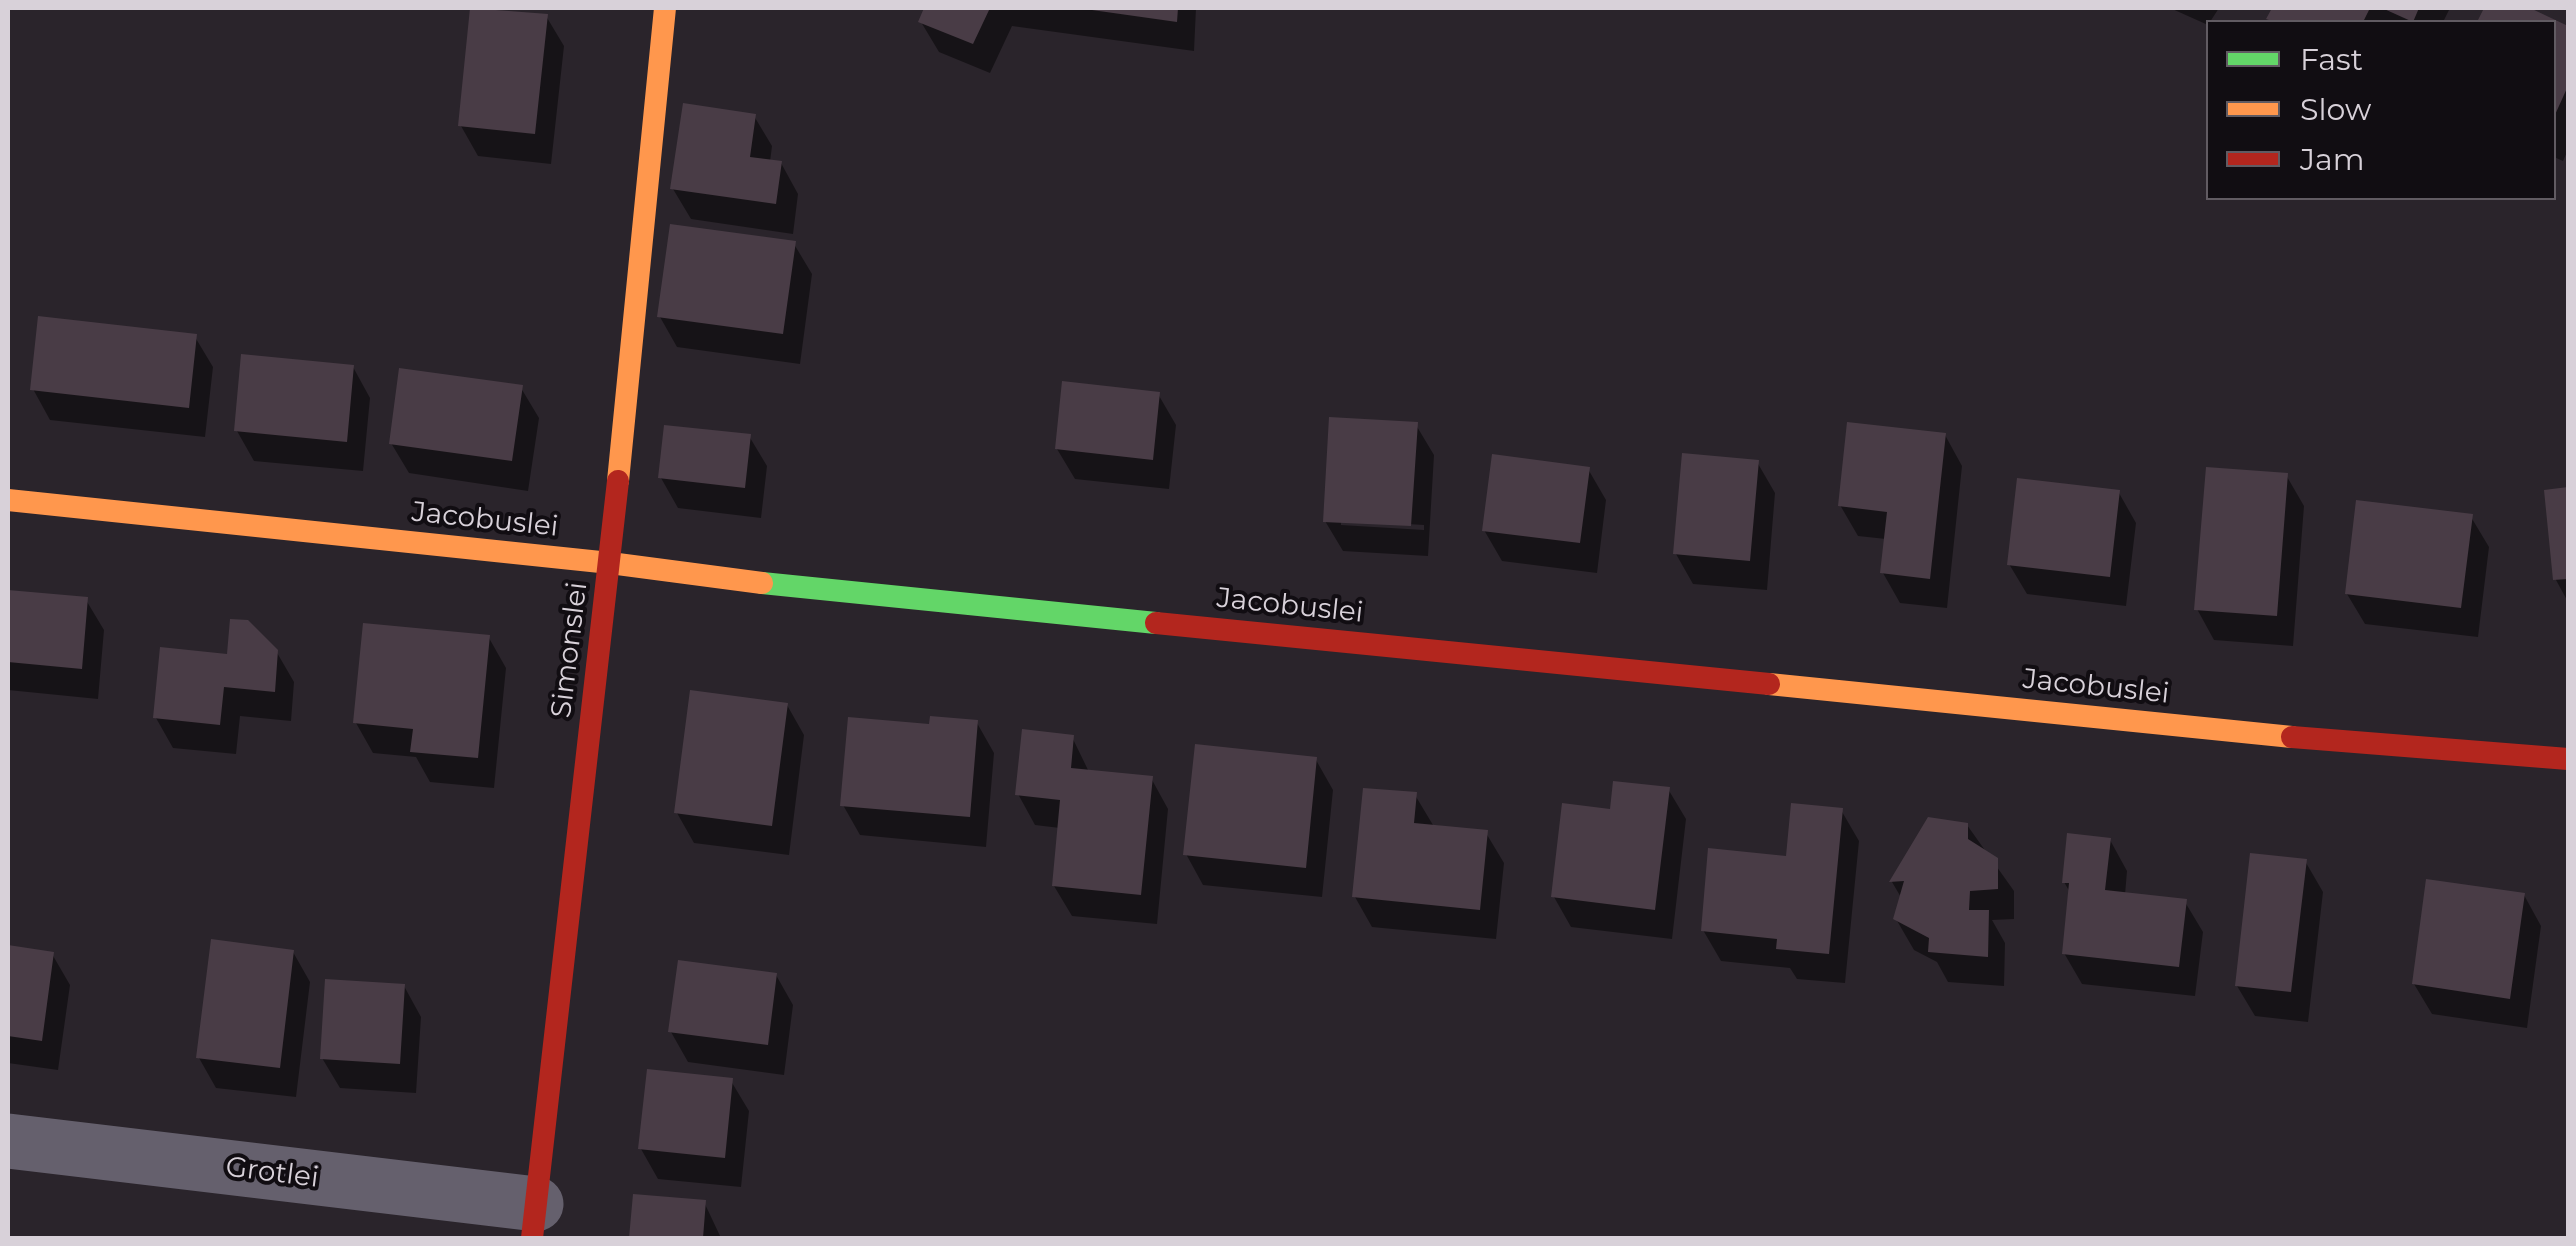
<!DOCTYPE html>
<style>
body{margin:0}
#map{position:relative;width:2576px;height:1246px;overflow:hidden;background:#2a242b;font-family:Montserrat,sans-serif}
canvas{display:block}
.frame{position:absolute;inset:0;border:10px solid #d8d1d9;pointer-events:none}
.legend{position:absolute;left:2206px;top:20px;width:350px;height:180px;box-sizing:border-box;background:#110d12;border:2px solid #615b62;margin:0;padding:12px 18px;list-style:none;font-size:30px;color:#d8d1d9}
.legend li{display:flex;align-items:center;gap:20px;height:50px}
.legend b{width:50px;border:2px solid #615b62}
</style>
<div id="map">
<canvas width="2576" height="1246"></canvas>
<div class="frame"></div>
<ul class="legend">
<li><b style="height:12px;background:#63d668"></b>Fast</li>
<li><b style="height:12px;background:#ff974d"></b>Slow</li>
<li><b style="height:12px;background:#b3261e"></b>Jam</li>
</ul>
</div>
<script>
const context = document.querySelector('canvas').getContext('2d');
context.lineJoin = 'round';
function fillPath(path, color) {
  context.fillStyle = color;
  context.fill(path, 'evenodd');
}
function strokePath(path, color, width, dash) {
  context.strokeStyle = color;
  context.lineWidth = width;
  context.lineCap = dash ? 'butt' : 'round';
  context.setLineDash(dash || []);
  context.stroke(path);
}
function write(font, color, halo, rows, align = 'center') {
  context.font = font + ' Montserrat,sans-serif';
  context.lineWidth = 8;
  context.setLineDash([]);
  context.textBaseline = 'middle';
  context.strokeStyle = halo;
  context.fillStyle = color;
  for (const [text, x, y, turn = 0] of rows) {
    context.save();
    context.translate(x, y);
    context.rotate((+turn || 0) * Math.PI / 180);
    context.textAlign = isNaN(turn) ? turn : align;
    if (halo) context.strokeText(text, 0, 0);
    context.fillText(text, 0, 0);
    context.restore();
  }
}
fillPath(new Path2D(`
 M 473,8 L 546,16 L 564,46 L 551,164 L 478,156 L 461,126 Z
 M 927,8 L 1196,8 L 1194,51 L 1012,26 L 990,73 L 939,52 L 921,22 Z
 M 2170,8 L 2219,8 L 2208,25 Z
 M 2274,8 L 2450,8 L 2443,22 L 2272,22 Z
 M 2487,8 L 2524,8 L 2568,29 L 2568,150 L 2563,161 L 2554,157 L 2554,22 L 2480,22 Z
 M 754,116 L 772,146 L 770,162 L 781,163 L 798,194 L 793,234 L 691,219 L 673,189 Z
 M 794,244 L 812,274 L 800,364 L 677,347 L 660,317 Z
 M 195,337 L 213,367 L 205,437 L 50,420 L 33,389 Z
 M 353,367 L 370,398 L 363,471 L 254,461 L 237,431 Z
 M 521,388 L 539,418 L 528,491 L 409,473 L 391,443 Z
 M 1158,394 L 1176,425 L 1169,489 L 1075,479 L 1057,449 Z
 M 1416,425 L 1434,455 L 1428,556 L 1343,551 L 1325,521 ZM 1341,520 L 1424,525 L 1424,530 L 1341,525 Z
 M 1945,435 L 1962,466 L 1947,608 L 1900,603 L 1883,573 L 1886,539 L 1858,536 L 1840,505 Z
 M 749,436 L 767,466 L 761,518 L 678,508 L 661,478 Z
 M 1757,462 L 1775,493 L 1767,590 L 1693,584 L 1676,554 Z
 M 1588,469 L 1606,500 L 1597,573 L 1502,561 L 1484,530 Z
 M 2286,475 L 2304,506 L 2293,646 L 2214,640 L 2197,609 Z
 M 2568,490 L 2568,602 L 2556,580 L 2547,492 Z
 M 2119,493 L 2136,523 L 2126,606 L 2027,594 L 2009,564 Z
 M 2471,517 L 2489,547 L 2478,637 L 2365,624 L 2347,594 Z
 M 8,592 L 86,600 L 104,630 L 98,699 L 8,690 Z
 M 489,638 L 506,668 L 494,788 L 430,782 L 416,757 L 373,753 L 356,723 Z
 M 276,651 L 294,682 L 291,721 L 240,716 L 236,754 L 173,748 L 156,718 Z
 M 787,705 L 804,735 L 789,855 L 694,843 L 677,813 Z
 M 977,723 L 994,753 L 986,847 L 860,835 L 843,805 Z
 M 1072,737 L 1089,772 L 1151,778 L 1168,809 L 1157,924 L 1072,916 L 1054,886 L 1060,828 L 1035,825 L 1018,794 Z
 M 1316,760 L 1333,790 L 1322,897 L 1203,885 L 1186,854 Z
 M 1668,789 L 1686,819 L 1672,939 L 1571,927 L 1554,897 L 1612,812 Z
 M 1415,795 L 1433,825 L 1486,833 L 1504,863 L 1496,939 L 1372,927 L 1355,897 Z
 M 1841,810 L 1859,841 L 1845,983 L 1797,979 L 1790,968 L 1721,961 L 1703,930 Z
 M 1929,820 L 1967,825 L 2014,891 L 2014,919 L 1992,920 L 2005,943 L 2004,986 L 1948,982 L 1937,962 L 1914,950 L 1896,919 L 1902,899 L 1892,882 Z
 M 2110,840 L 2127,871 L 2125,895 L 2185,902 L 2203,932 L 2195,996 L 2082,984 L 2064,953 L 2071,894 L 2064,882 Z
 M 2305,861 L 2323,892 L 2308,1022 L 2255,1016 L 2237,986 Z
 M 2524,895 L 2541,926 L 2527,1028 L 2432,1014 L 2414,984 Z
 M 8,948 L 52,954 L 70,985 L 58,1070 L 8,1063 Z
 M 293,952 L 310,982 L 296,1097 L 216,1088 L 199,1058 Z
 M 776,975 L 793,1005 L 784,1075 L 688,1062 L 671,1032 Z
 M 404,986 L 421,1017 L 416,1093 L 340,1088 L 322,1058 Z
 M 731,1081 L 749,1111 L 741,1187 L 658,1179 L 641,1149 Z
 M 635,1197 L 704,1202 L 721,1238 L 632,1238 Z`), '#0007');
fillPath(new Path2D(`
 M 470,8 L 548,14 L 535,134 L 458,126 Z
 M 924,8 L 990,8 L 973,44 L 918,22 Z
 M 1092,8 L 1178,8 L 1177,22 L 1092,10 Z
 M 2272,8 L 2370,8 L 2363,22 L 2275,22 L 2266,19 Z
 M 2382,8 L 2419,8 L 2413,22 Z
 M 2484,8 L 2530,8 L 2568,26 L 2568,86 L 2554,117 L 2554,22 L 2477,22 Z
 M 683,103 L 756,114 L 750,157 L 782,161 L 776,204 L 670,189 Z
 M 670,224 L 796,241 L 783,334 L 657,317 Z
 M 38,316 L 197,334 L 189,408 L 30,390 Z
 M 241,354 L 354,365 L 347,442 L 234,431 Z
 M 399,368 L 523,385 L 512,461 L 389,444 Z
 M 1062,381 L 1160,392 L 1153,460 L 1055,449 Z
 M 1329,417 L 1418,422 L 1411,526 L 1323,522 Z
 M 1847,422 L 1946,433 L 1930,579 L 1880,573 L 1887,512 L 1838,506 Z
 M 664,425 L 751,434 L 745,488 L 658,478 Z
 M 1682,453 L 1759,460 L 1750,561 L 1673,554 Z
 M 1492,454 L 1590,467 L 1580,543 L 1482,531 Z
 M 2206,467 L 2288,473 L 2277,616 L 2194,610 Z
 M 2017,478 L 2120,490 L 2110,577 L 2007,565 Z
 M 2568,487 L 2568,579 L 2553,580 L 2544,490 Z
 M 2356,500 L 2473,514 L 2461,608 L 2345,594 Z
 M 8,590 L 88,597 L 82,669 L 8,662 Z
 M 230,619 L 248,620 L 278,650 L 275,692 L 224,687 L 220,725 L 153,718 L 160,647 L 227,654 Z
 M 363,623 L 490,635 L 478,758 L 410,752 L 413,729 L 353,723 Z
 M 690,690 L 788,703 L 772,826 L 674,813 Z
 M 930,716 L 978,720 L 970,817 L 840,806 L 848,717 L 929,724 Z
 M 1022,729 L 1074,735 L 1071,768 L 1153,776 L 1141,895 L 1052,886 L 1060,800 L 1015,795 Z
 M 1195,744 L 1317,757 L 1306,868 L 1183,855 Z
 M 1613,781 L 1670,787 L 1655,910 L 1551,897 L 1562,803 L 1610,809 Z
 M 1363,788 L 1417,792 L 1414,823 L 1488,830 L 1480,910 L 1352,897 Z
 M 1791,803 L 1843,808 L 1829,954 L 1776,949 L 1777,939 L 1701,931 L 1708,848 L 1786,856 Z
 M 1928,817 L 1968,823 L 1968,839 L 1998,858 L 1998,889 L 1970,891 L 1969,910 L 1989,910 L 1988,957 L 1928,952 L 1929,938 L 1893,919 L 1904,881 L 1889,882 Z
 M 2067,833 L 2111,838 L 2105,890 L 2187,899 L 2179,967 L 2062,954 L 2069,883 L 2062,883 Z
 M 2250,853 L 2307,859 L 2291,992 L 2235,986 Z
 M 2426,879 L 2525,893 L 2510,999 L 2412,984 Z
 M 211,939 L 294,950 L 280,1068 L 196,1058 Z
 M 8,945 L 54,952 L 42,1041 L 8,1036 Z
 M 678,960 L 777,973 L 768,1045 L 668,1032 Z
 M 325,979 L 405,984 L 400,1064 L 320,1059 Z
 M 647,1069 L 733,1078 L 725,1158 L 638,1149 Z
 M 633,1194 L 706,1200 L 703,1238 L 629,1238 Z`), '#493c46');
strokePath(new Path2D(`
 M 8,1141 L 536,1204`), '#65606d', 55);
strokePath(new Path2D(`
 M 762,583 L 1156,623`), '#63d668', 22);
strokePath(new Path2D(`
 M 618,481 L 665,8
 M 8,500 L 610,563 L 762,583
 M 1769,684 L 2292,737`), '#ff974d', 22);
strokePath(new Path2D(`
 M 1156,623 L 1769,684
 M 2292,737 L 2568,759
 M 532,1238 L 618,481`), '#b3261e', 22);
write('28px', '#d8d1d9', '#110d12', [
 ["Jacobuslei",485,520,6],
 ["Jacobuslei",1290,606,6],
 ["Simonslei",570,650,-83],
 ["Jacobuslei",2096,687,6],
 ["Grotlei",272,1173,7]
]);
</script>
